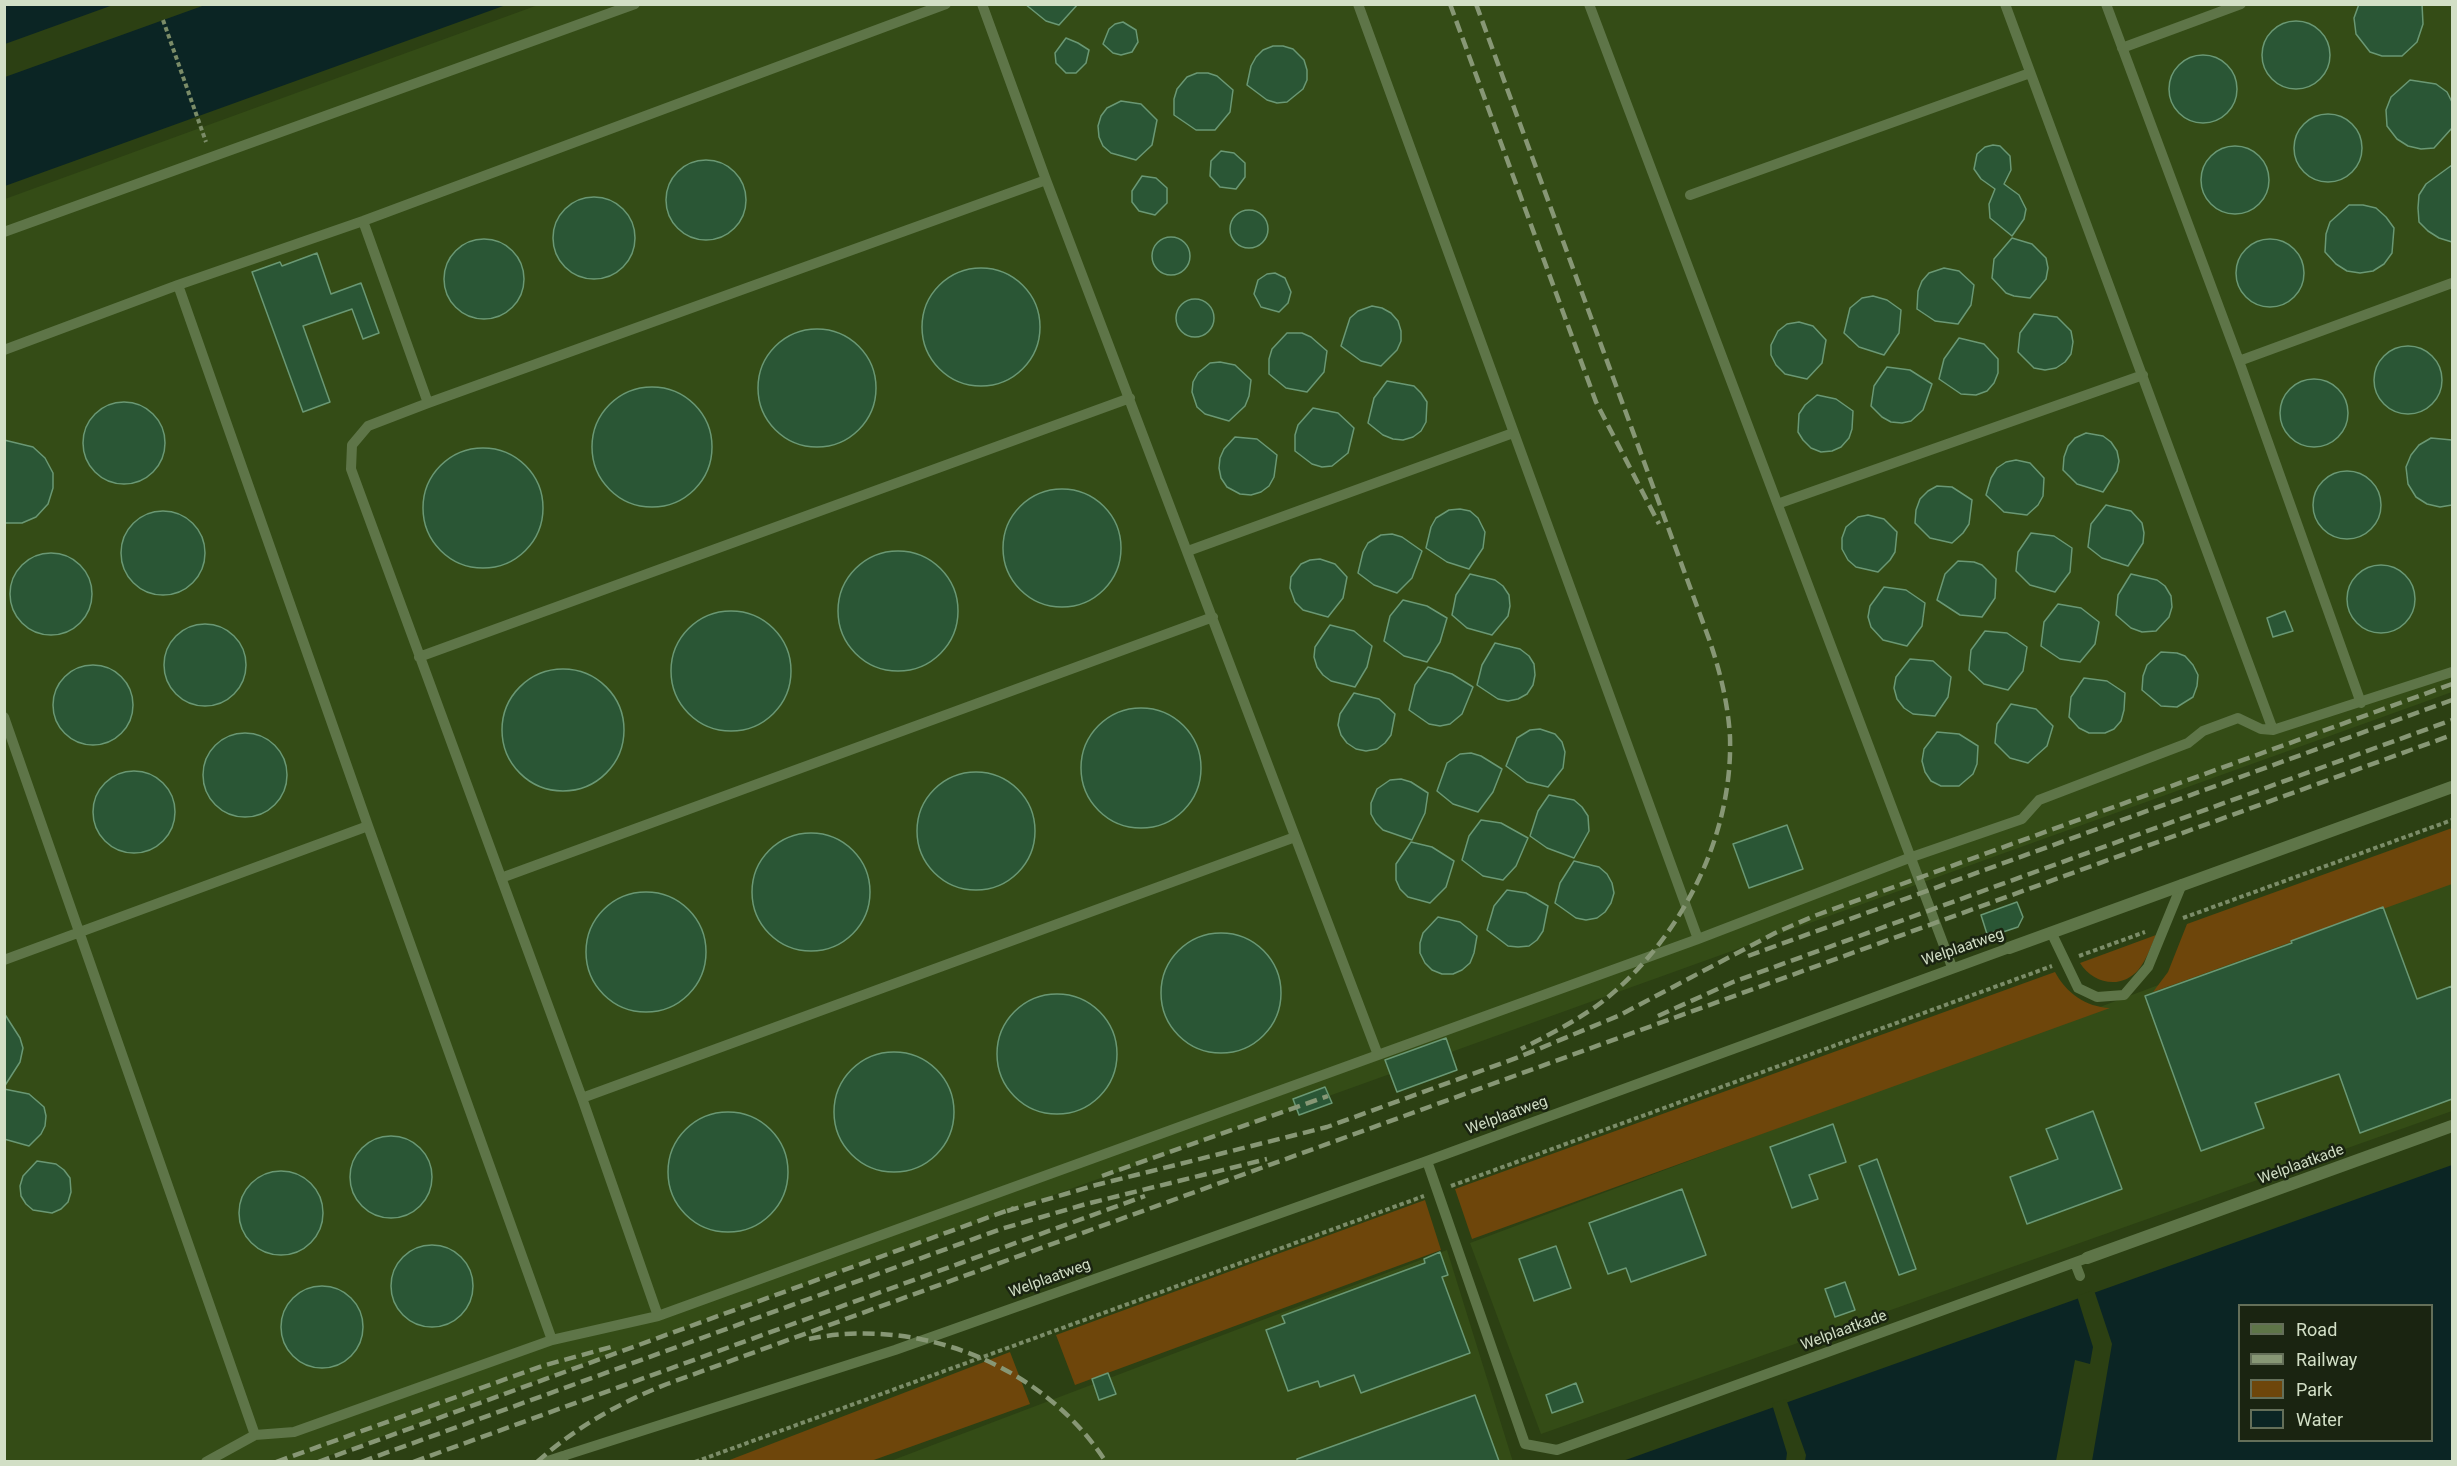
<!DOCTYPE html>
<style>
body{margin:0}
#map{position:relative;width:2457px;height:1466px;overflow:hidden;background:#2c4013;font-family:Roboto,sans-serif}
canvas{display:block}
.frame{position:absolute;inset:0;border:6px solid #d2dfc6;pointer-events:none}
.legend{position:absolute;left:2238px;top:1304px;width:195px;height:138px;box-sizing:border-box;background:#1a2411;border:2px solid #646f59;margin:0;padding:8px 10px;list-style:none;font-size:18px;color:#d2dfc6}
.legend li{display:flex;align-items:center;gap:12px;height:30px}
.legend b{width:30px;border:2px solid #646f59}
</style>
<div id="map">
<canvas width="2457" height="1466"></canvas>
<div class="frame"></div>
<ul class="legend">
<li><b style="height:8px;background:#5e7548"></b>Road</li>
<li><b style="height:8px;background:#879775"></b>Railway</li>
<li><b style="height:16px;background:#6e460b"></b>Park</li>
<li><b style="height:16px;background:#0b2524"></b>Water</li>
</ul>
</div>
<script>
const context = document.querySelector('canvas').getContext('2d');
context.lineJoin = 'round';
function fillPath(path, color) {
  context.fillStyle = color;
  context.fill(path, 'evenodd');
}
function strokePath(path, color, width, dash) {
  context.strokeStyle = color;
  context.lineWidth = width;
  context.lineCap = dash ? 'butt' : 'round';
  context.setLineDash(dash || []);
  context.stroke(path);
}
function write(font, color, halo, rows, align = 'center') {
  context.font = font + ' Roboto,sans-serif';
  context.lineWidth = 5;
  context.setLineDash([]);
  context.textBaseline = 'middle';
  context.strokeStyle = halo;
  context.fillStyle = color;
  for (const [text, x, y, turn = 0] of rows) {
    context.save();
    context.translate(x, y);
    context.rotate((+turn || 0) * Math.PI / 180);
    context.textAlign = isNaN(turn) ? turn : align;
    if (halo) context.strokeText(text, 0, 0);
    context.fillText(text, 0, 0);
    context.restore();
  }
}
fillPath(new Path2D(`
 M 538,5 L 2452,5 L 2452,692 L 314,1461 L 5,1462 L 5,199 Z
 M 2452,875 L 2452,1111 L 1541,1434 L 1470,1243 Z
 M 1447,1250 L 1513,1462 L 888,1462 Z`), '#344c16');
fillPath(new Path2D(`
 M 2452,828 L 2452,884 L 2153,992 L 2168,972 L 2187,924 Z
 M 2156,935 C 2151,946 2147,959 2139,969 C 2122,990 2093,984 2080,963 Z
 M 2055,972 C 2066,993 2086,1007 2110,1008 L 1472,1239 L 1455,1189 Z
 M 1425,1200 L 1441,1250 L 1075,1385 L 1056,1335 Z
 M 1010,1352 L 1030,1404 L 871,1461 L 727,1461 Z`), '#6e460b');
fillPath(new Path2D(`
 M 5,5 L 506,5 L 5,186 Z
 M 2452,1165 L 2452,1461 L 1620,1462 ZM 2240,1306 L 2432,1306 L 2432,1440 L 2240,1440 Z`), '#0b2524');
fillPath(new Path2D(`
 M 113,5 L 205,5 L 5,77 L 5,44 Z
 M 2094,1290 L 2112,1344 L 2092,1461 L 2056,1461 L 2075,1360 L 2090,1364 L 2093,1347 L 2077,1296 Z
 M 1786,1399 L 1806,1455 L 1805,1461 L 1786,1461 L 1787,1453 L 1772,1404 Z`), '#2c4013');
const building = new Path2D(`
 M 1025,4 L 1078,4 L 1059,25 L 1046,21 Z
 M 2359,4 L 2422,4 L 2423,24 L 2417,42 L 2402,56 L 2382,56 L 2370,52 L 2356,34 L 2354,18 Z
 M2262 55a34 34 0 1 1 68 0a34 34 0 1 1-68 0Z
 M 1123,22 L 1136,30 L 1138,42 L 1132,52 L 1121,55 L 1113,53 L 1103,44 L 1109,29 L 1115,24 Z
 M 1066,38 L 1078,43 L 1089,50 L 1086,63 L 1076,73 L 1066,73 L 1056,63 L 1055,53 Z
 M 1273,46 L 1283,46 L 1293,49 L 1304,60 L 1307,70 L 1307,80 L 1303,89 L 1287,102 L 1277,103 L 1267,100 L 1247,85 L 1251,66 L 1256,57 L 1263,50 Z
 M2169 89a34 34 0 1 1 68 0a34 34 0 1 1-68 0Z
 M 1197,73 L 1208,73 L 1217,76 L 1233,90 L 1230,112 L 1215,130 L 1196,130 L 1174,115 L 1174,99 L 1177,89 L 1187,77 Z
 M 2410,80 L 2436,84 L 2447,92 L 2452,102 L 2452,128 L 2434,148 L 2421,149 L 2408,146 L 2397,139 L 2387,126 L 2386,110 L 2391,97 Z
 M 1121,101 L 1141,104 L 1157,120 L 1152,145 L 1136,160 L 1111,153 L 1103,146 L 1099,137 L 1098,126 L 1101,116 L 1107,108 Z
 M2294 148a34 34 0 1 1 68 0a34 34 0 1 1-68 0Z
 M 1993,145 L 2000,146 L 2010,156 L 2011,170 L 2004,184 L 2019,195 L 2026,209 L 2024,219 L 2012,236 L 1990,218 L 1989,204 L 1995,189 L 1981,179 L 1974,169 L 1977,154 L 1985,147 Z
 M2201 180a34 34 0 1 1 68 0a34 34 0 1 1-68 0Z
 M 1221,151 L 1234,153 L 1245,163 L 1245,177 L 1236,189 L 1220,187 L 1210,176 L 1211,161 Z
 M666 200a40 40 0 1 1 80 0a40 40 0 1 1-80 0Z
 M 2452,165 L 2452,242 L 2439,238 L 2428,231 L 2419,222 L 2418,208 L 2419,195 L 2426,184 Z
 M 1142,176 L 1156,178 L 1167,188 L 1167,203 L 1155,215 L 1139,211 L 1132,202 L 1132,191 Z
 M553 238a41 41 0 1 1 82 0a41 41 0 1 1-82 0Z
 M 2349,205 L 2363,205 L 2376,208 L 2386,217 L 2394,228 L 2392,253 L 2384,264 L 2373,271 L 2360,273 L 2347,271 L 2336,264 L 2325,252 L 2326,234 L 2330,222 Z
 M1230 229a19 19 0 1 1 38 0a19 19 0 1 1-38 0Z
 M1152 256a19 19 0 1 1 38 0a19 19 0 1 1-38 0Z
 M 2012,238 L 2032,244 L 2046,258 L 2048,268 L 2046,279 L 2030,298 L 2014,296 L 2006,293 L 1992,278 L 1994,259 Z
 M2236 273a34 34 0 1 1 68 0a34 34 0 1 1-68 0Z
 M444 279a40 40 0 1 1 80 0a40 40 0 1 1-80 0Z
 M 317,253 L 331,294 L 361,283 L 379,333 L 363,339 L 352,309 L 303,326 L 330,402 L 303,412 L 252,272 L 280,262 L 282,266 Z
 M 1944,268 L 1959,271 L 1974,285 L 1971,305 L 1958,324 L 1935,321 L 1917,309 L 1918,291 L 1922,281 L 1929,273 Z
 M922 327a59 59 0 1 1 118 0a59 59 0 1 1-118 0Z
 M 1275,273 L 1285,278 L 1291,292 L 1288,303 L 1279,312 L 1261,307 L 1254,294 L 1258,280 L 1267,274 Z
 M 1873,296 L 1887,300 L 1901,310 L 1899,333 L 1884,355 L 1859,347 L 1844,333 L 1850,308 L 1862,298 Z
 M1176 318a19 19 0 1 1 38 0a19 19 0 1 1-38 0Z
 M 1372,306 L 1382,308 L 1391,313 L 1398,321 L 1401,331 L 1401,341 L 1397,350 L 1381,366 L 1361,361 L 1341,346 L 1350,318 L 1358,311 Z
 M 2034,314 L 2057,317 L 2071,331 L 2073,342 L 2071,354 L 2065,362 L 2056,368 L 2045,370 L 2034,368 L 2018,352 L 2020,333 Z
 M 1799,322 L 1813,326 L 1826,340 L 1822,363 L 1807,379 L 1785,374 L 1776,365 L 1771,355 L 1771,345 L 1778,331 L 1787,324 Z
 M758 388a59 59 0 1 1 118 0a59 59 0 1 1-118 0Z
 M 1287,333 L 1302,333 L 1311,337 L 1327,351 L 1324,372 L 1307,392 L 1286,388 L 1269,374 L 1269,359 L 1272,349 Z
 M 1959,338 L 1984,344 L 1998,359 L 1998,373 L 1994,383 L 1987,391 L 1976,395 L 1961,394 L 1939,379 L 1944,359 Z
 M2374 380a34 34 0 1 1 68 0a34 34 0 1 1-68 0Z
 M 1220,362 L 1235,365 L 1251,380 L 1249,396 L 1245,406 L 1229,421 L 1205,414 L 1197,407 L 1192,392 L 1193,382 L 1198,373 L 1210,363 Z
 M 1887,367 L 1910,370 L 1932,384 L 1923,410 L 1911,421 L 1902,423 L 1891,422 L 1882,417 L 1871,406 L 1874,386 Z
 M2280 413a34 34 0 1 1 68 0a34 34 0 1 1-68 0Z
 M 1387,381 L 1414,386 L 1421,393 L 1427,402 L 1426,422 L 1421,431 L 1413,437 L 1403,440 L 1393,439 L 1383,435 L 1368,423 L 1374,398 Z
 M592 447a60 60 0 1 1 120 0a60 60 0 1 1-120 0Z
 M 1817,395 L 1836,399 L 1853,411 L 1852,429 L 1849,438 L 1841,447 L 1832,451 L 1821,452 L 1811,448 L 1803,440 L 1798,432 L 1799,414 L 1805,405 Z
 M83 443a41 41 0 1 1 82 0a41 41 0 1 1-82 0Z
 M 1313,408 L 1338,413 L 1354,428 L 1348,453 L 1332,466 L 1322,467 L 1312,464 L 1295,451 L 1295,435 L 1298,425 Z
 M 2086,433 L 2103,436 L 2111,442 L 2117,451 L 2119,461 L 2117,471 L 2103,492 L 2077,484 L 2063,470 L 2064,457 L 2068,446 L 2075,438 Z
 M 1235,437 L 1257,439 L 1277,455 L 1274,477 L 1269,486 L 1261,492 L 1251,495 L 1240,494 L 1227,487 L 1221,478 L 1219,468 L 1220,458 L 1224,449 Z
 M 2431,438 L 2452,440 L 2452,505 L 2440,507 L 2427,504 L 2416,497 L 2408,484 L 2406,467 L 2411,455 L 2419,445 Z
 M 4,440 L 33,447 L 45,458 L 53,473 L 53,488 L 48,504 L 36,517 L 22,523 L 4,523 Z
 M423 508a60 60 0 1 1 120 0a60 60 0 1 1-120 0Z
 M 2016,460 L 2030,463 L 2044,478 L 2043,496 L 2038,505 L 2027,515 L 2004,512 L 1986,495 L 1991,478 L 1997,468 L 2006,462 Z
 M2313 505a34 34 0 1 1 68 0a34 34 0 1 1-68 0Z
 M 1937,486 L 1952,487 L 1972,500 L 1969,524 L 1963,533 L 1952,543 L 1930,538 L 1915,523 L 1916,510 L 1920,499 L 1928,491 Z
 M1003 548a59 59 0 1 1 118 0a59 59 0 1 1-118 0Z
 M 2106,505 L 2131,511 L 2142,523 L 2144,533 L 2143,543 L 2128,566 L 2102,558 L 2088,547 L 2091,524 Z
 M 1460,509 L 1470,511 L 1478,518 L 1485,532 L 1483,548 L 1469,569 L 1447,562 L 1426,548 L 1431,527 L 1436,518 L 1449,510 Z
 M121 553a42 42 0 1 1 84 0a42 42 0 1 1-84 0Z
 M 1868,515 L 1884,519 L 1897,532 L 1895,552 L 1890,560 L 1878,572 L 1856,567 L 1848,560 L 1842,549 L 1842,538 L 1846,527 L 1858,517 Z
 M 2031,533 L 2054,536 L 2072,548 L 2070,572 L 2055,592 L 2030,585 L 2016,571 L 2018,552 Z
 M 1392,534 L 1402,537 L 1422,551 L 1412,578 L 1397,593 L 1374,585 L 1358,573 L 1363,552 L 1368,543 L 1381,535 Z
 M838 611a60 60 0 1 1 120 0a60 60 0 1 1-120 0Z
 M10 594a41 41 0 1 1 82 0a41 41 0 1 1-82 0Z
 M 1320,559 L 1335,564 L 1347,577 L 1343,598 L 1328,617 L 1303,610 L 1295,602 L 1290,588 L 1291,577 L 1301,564 L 1310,560 Z
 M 1958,561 L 1974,562 L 1982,565 L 1996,579 L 1995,598 L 1982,617 L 1960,615 L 1937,600 L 1945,574 Z
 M2347 599a34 34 0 1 1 68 0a34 34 0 1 1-68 0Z
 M 1470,574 L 1495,580 L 1503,586 L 1509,595 L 1510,606 L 1508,616 L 1492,635 L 1467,628 L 1452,615 L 1456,595 Z
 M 2131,574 L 2157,580 L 2165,586 L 2171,596 L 2172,607 L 2169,617 L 2156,631 L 2142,632 L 2131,628 L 2116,615 L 2118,595 Z
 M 1884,587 L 1906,590 L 1925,603 L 1922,626 L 1907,646 L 1883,640 L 1871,627 L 1868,617 L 1870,606 Z
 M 1403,600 L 1427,606 L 1447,618 L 1440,642 L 1427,662 L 1404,656 L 1384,641 L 1390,616 Z
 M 2058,604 L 2081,608 L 2099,622 L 2095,644 L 2080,662 L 2060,659 L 2041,646 L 2044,622 Z
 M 2285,611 L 2293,631 L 2273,637 L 2267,618 Z
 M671 671a60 60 0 1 1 120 0a60 60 0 1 1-120 0Z
 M164 665a41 41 0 1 1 82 0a41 41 0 1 1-82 0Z
 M 1330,625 L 1354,631 L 1372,646 L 1367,667 L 1355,687 L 1331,681 L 1323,675 L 1317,667 L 1314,657 L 1315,647 Z
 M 1985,631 L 2007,633 L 2027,647 L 2023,671 L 2008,690 L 1984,684 L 1969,670 L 1971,650 Z
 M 1495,643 L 1520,649 L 1529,656 L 1534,664 L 1535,675 L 1533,685 L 1527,694 L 1518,699 L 1508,701 L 1498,699 L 1477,685 L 1482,665 Z
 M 2161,652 L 2177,653 L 2185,656 L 2193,665 L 2198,675 L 2197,686 L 2193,697 L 2177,707 L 2161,706 L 2142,690 L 2143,676 L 2147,665 Z
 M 1910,659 L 1933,661 L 1951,677 L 1948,697 L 1935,716 L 1913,714 L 1904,708 L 1897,699 L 1894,688 L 1896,677 Z
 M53 705a40 40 0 1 1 80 0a40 40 0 1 1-80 0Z
 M 1428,667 L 1452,674 L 1473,687 L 1462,714 L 1450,724 L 1440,726 L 1429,724 L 1409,710 L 1415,685 Z
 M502 730a61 61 0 1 1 122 0a61 61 0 1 1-122 0Z
 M 2084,678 L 2107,681 L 2125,693 L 2124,710 L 2121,721 L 2114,729 L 2105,733 L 2089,733 L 2079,728 L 2069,717 L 2071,697 Z
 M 1354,693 L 1379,699 L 1395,714 L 1391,735 L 1385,743 L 1377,749 L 1366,751 L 1356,749 L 1347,743 L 1341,735 L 1338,725 L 1340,714 Z
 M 2011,704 L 2036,709 L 2053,726 L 2047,746 L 2028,763 L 2010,758 L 1995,743 L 1997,724 Z
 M1081 768a60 60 0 1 1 120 0a60 60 0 1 1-120 0Z
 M 1540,729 L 1555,734 L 1562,742 L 1565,752 L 1563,768 L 1548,787 L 1527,782 L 1506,766 L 1517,738 L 1530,730 Z
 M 1937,732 L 1959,734 L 1978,746 L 1977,764 L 1973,774 L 1959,786 L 1941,786 L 1931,781 L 1925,772 L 1922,761 L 1924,749 Z
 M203 775a42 42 0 1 1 84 0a42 42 0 1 1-84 0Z
 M 1471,753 L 1481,756 L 1502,769 L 1493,792 L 1478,812 L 1453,804 L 1437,791 L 1447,763 L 1460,754 Z
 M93 812a41 41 0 1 1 82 0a41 41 0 1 1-82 0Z
 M917 831a59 59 0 1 1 118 0a59 59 0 1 1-118 0Z
 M 1401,779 L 1411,782 L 1428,793 L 1425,813 L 1412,840 L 1383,830 L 1376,823 L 1371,814 L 1371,803 L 1377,789 L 1390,780 Z
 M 1549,795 L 1574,800 L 1582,807 L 1588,816 L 1589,831 L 1574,858 L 1547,848 L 1530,836 L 1538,811 Z
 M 1481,820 L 1501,823 L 1528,838 L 1516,866 L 1503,880 L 1483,876 L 1462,860 L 1469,836 Z
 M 1787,825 L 1803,869 L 1749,888 L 1733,844 Z
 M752 892a59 59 0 1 1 118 0a59 59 0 1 1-118 0Z
 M 1411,842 L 1432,847 L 1454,861 L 1446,887 L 1430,903 L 1408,897 L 1400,889 L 1396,880 L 1396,864 Z
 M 1574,861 L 1599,867 L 1607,874 L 1612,883 L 1614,893 L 1611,903 L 1605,912 L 1597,918 L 1586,920 L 1576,918 L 1555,903 L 1560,883 Z
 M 1507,890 L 1526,893 L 1548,906 L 1543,931 L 1537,940 L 1529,946 L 1518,947 L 1508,946 L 1487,930 L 1494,906 Z
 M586 952a60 60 0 1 1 120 0a60 60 0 1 1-120 0Z
 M 2017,902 L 2023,917 L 2018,927 L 2000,933 L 1999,930 L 1987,934 L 1981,915 Z
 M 2383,907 L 2417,999 L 2452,986 L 2452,1099 L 2360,1133 L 2339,1074 L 2255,1103 L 2264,1128 L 2201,1151 L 2145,996 L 2292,943 L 2291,941 Z
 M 1438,917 L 1460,922 L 1477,936 L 1474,953 L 1470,963 L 1462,970 L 1453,974 L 1442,974 L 1432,970 L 1425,963 L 1420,953 L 1420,943 L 1423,933 Z
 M1161 993a60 60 0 1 1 120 0a60 60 0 1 1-120 0Z
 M997 1054a60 60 0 1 1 120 0a60 60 0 1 1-120 0Z
 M 4,1013 L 20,1038 L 23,1048 L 20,1062 L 4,1087 Z
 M 1446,1038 L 1457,1070 L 1397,1092 L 1385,1060 Z
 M834 1112a60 60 0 1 1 120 0a60 60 0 1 1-120 0Z
 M 1325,1087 L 1332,1103 L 1299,1115 L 1293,1099 Z
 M 4,1089 L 29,1094 L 44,1107 L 46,1116 L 45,1126 L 41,1134 L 29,1146 L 4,1139 Z
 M 2093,1111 L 2122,1189 L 2027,1224 L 2010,1177 L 2058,1159 L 2046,1129 Z
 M668 1172a60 60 0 1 1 120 0a60 60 0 1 1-120 0Z
 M 1833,1124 L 1846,1162 L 1809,1175 L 1818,1199 L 1792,1208 L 1770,1147 Z
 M350 1177a41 41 0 1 1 82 0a41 41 0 1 1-82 0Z
 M 1877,1159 L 1916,1269 L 1899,1275 L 1859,1166 Z
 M 37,1161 L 56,1164 L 64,1170 L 70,1178 L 71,1192 L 68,1202 L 61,1209 L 52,1213 L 33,1210 L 26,1204 L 21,1196 L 20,1186 L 23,1176 Z
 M239 1213a42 42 0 1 1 84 0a42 42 0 1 1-84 0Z
 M 1682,1189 L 1706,1255 L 1631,1282 L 1626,1268 L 1608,1274 L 1589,1223 Z
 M391 1286a41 41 0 1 1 82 0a41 41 0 1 1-82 0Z
 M 1556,1246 L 1571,1288 L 1534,1301 L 1519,1259 Z
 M 1440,1252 L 1448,1275 L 1442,1277 L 1470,1353 L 1361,1393 L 1354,1375 L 1320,1387 L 1318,1381 L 1288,1391 L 1266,1330 L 1285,1323 L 1282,1316 L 1425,1263 L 1424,1259 Z
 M 1845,1282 L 1855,1310 L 1835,1317 L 1825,1289 Z
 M281 1327a41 41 0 1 1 82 0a41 41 0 1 1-82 0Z
 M 1108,1373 L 1116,1394 L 1099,1400 L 1092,1379 Z
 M 1576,1383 L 1583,1402 L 1552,1413 L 1546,1395 Z
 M 1475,1395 L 1499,1461 L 1297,1461 L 1297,1459 Z`);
fillPath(building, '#2a5635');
strokePath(building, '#6a9874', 1.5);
strokePath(new Path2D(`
 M 163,20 L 206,142
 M 2183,918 L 2452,820
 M 2079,956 L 2145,932
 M 1451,1186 L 2052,966
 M 695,1462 L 1424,1196`), '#7b8c68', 4, [4.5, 3]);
strokePath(new Path2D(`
 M 982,4 L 1046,180 L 1378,1055
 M 1358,4 L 1698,939
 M 1589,4 L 1952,967
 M 2005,4 L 2273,730
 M 2106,4 L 2239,361 L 2361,703
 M 2122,48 L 2241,4
 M 1690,195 L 2030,73
 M 363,221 L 428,403
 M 4,232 L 635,4
 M 178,285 L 368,826 L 552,1340
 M 4,350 L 178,285 L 363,221 L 946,4
 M 2239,361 L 2452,283
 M 1783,502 L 2143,375
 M 1188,551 L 1513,433
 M 419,657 L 1130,398
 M 4,717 L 255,1435
 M 501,878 L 1213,617
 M 2051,932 L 2078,988 L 2097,997 L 2124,995 L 2148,967 L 2182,884
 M 4,960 L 368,826
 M 582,1098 L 1295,837
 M 1427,1161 L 1525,1444 L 1557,1450 L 2087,1258
 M 2075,1263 L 2080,1276
 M 658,1316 L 582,1098 L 351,469 L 352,445 L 368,426 L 428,403 L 1046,180
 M 206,1462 L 255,1435 L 294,1432 L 552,1340 L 658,1316 L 1698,939 L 1909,858 L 2022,819 L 2039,800 L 2188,743 L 2203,731 L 2238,718 L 2261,729 L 2273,730 L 2452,672
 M 545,1462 L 563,1456
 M 559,1462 L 566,1455 L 895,1350 L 1427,1161 L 2009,948`), '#5e7548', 10);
strokePath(new Path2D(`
 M 2087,1258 L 2452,1126`), '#5e7548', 12);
strokePath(new Path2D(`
 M 2009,948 L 2452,787`), '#5e7548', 12);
strokePath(new Path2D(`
 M 1450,4 L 1596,402 L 1659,524
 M 1476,4 L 1709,639 C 1720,671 1728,703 1730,737 C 1733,836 1682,936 1607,998 C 1581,1019 1550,1034 1521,1049
 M 1748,956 L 2452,700
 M 1658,1016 L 1733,982 L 2452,720
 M 1102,1176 L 1328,1096
 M 1007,1211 L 1096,1185 L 1327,1127 L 1519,1057 L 1618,1016 L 1775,933 L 1814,916 L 2452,684
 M 809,1339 C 920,1316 1044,1366 1106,1462
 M 276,1462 L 542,1366 L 611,1347
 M 318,1462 L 1014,1208
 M 361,1462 L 1001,1229 L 1086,1204 L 1267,1159
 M 413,1462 L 1145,1196
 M 537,1462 C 576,1427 619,1403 667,1384 L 2452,735`), '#879775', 4.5, [12, 6]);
write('15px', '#d2dfc6', '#1a2411', [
 ["Welplaatweg",1963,948,-19],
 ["Welplaatweg",1507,1116,-20],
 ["Welplaatkade",2301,1165,-20],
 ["Welplaatweg",1050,1279,-20],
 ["Welplaatkade",1844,1331,-20]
]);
</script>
